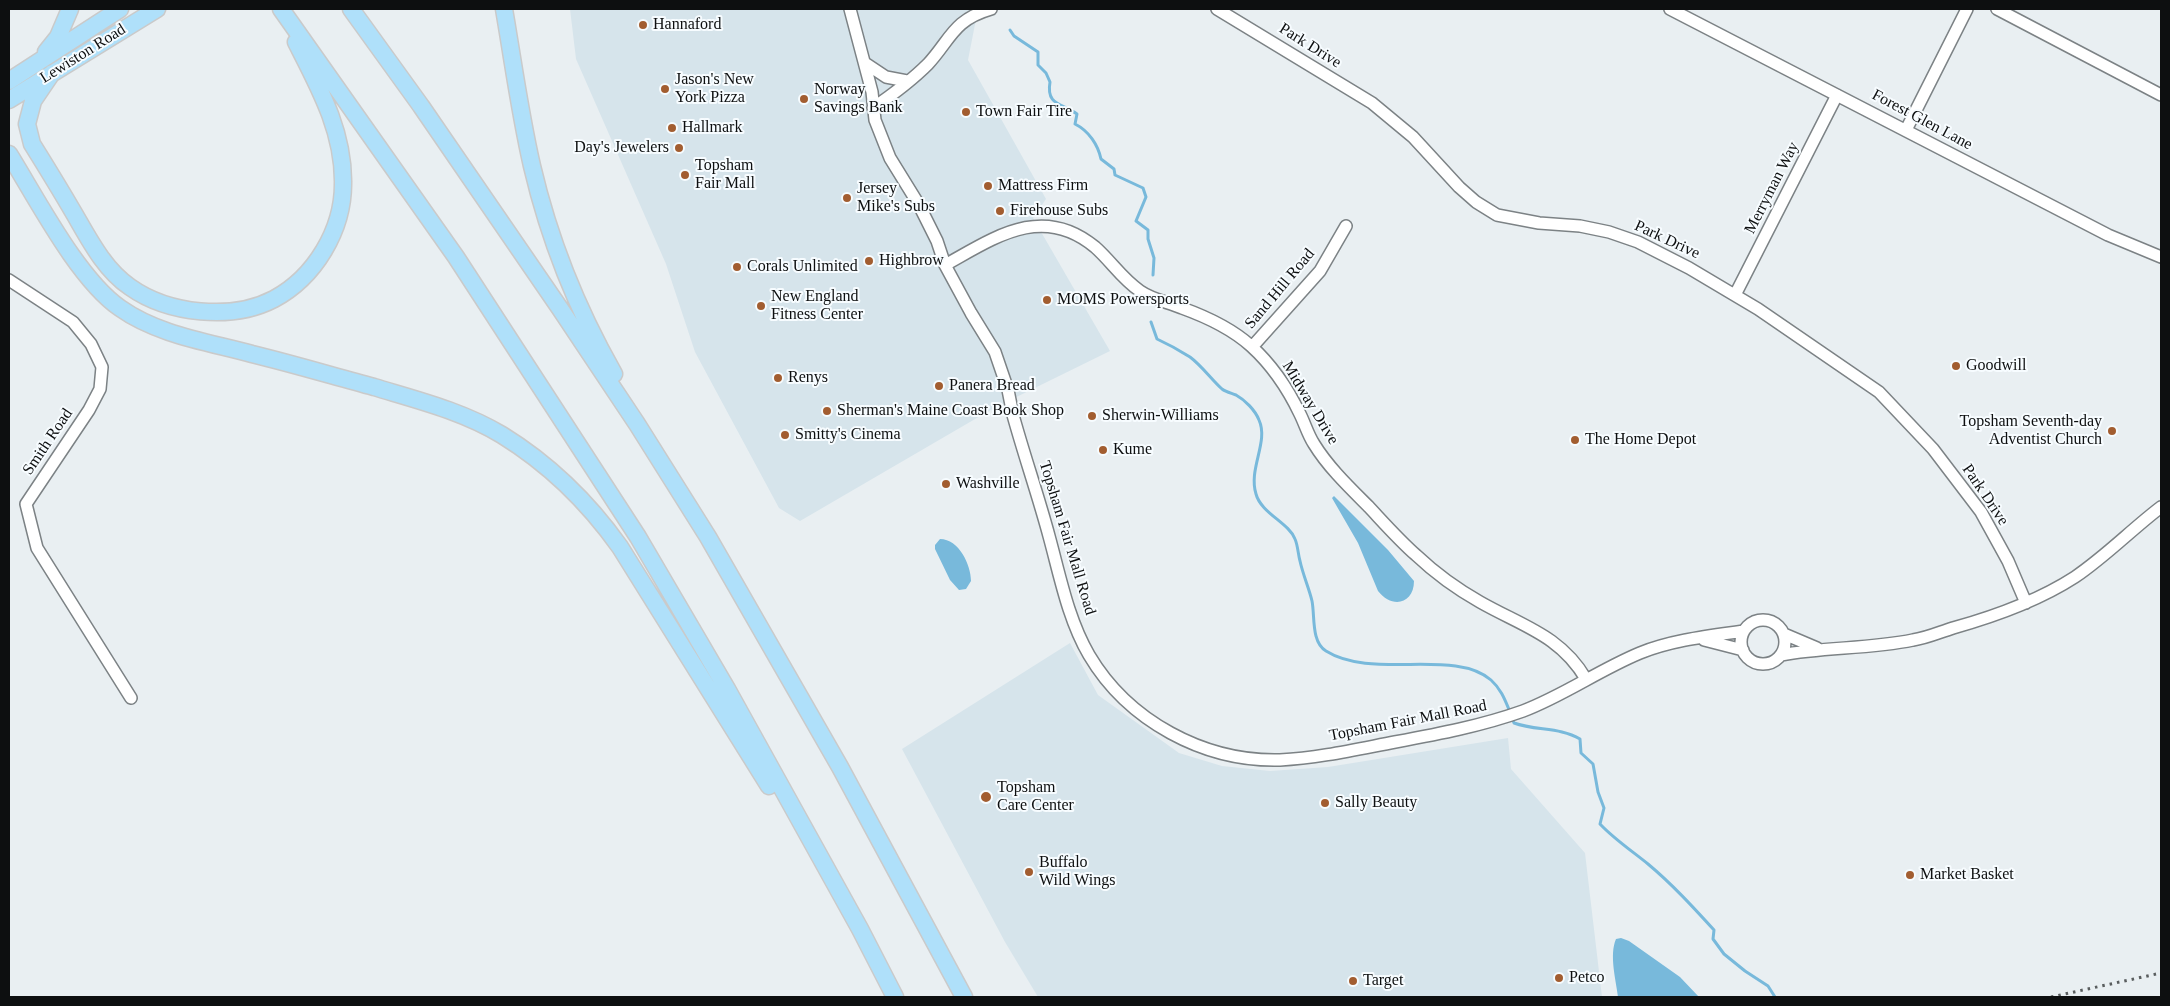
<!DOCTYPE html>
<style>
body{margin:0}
#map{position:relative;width:2170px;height:1006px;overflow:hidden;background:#e9eff2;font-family:"Times New Roman",serif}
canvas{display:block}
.frame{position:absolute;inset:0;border:10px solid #0d0f10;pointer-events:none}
</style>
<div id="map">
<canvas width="2170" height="1006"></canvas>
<div class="frame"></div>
</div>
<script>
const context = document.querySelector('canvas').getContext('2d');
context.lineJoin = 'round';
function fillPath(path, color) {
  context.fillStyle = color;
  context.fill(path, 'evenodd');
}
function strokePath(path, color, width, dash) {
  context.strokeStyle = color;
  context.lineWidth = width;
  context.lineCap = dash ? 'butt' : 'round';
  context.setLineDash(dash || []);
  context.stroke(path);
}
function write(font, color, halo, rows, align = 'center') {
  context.font = font + ' "Times New Roman",serif';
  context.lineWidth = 4;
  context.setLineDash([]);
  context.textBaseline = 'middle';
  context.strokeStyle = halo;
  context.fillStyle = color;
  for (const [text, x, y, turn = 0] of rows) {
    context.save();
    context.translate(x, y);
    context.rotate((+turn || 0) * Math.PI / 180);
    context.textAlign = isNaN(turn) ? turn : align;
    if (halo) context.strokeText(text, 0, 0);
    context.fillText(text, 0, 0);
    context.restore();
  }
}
fillPath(new Path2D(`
 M 570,9 L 978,9 L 968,60 L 1046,199 L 1033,218 L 1110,351 L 994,408 L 800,521 L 779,508 L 695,352 L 666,264 L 576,59 Z
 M 1070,643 L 1098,695 L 1179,753 L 1222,766 L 1270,771 L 1328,767 L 1508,738 L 1511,769 L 1585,853 L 1602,997 L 1038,997 L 1005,942 L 902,749 Z`), '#d6e4eb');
fillPath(new Path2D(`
 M 1334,496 L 1388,550 L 1414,581 C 1414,604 1392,609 1378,591 L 1358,543 L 1332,498 Z
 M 940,539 C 959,539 971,565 971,581 L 966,589 L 959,590 L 950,580 L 935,549 L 935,545 Z
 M 1621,938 L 1629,941 L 1680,977 L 1699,997 L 1618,997 C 1616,980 1609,955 1616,939 Z`), '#78b9db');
strokePath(new Path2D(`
 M 1010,30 L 1014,36 L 1038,52 L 1038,65 L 1046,73 L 1050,82 C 1046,105 1061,103 1077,114 L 1075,124 C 1089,131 1098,145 1101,159 L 1114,169 L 1115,175 L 1143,188 L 1146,197 L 1136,221 L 1148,230 L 1148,239 L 1154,258 L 1153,275
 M 1151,322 L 1157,339 C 1168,344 1179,350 1190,357 C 1202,366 1211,379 1222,389 C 1226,392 1231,393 1236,395 C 1245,400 1255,410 1259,420 C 1269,442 1248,469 1256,494 C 1261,513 1289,523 1295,539 C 1298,546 1298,554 1300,561 C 1303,575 1309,588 1312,601 C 1315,616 1311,642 1326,651 C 1372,680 1455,648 1491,680 C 1501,689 1505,700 1510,712
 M 1512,718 L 1514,723 C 1536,731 1560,727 1580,739 L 1581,753 L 1593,764 L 1598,792 L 1604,808 L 1600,824 C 1614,839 1632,851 1648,864 C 1672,884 1693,907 1714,930 L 1713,939 L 1724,954 L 1745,971 L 1768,986 L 1775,997`), '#78b9db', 3);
const minor = new Path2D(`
 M 850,9 L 872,92 L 875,120 L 890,158 L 919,205 L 937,241 L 945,265 L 971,313 L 995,352 L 1008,390 L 1013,415 C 1024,455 1038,495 1049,536 C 1060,576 1068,619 1089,655 C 1128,721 1204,762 1280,760 C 1319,758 1358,749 1395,742 C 1438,734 1481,726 1523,711 C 1563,696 1599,670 1640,653 C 1672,640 1709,636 1744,631
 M 1217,9 L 1372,103 L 1413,137 L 1459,187 L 1476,202 L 1497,215 L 1539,223 L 1580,226 L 1609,232 L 1638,242 L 1689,268 L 1758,309 L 1879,392 L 1933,449 L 1981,512 L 2008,561 L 2026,603
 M 1670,9 L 2108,235 L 2161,257
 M 1997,9 L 2161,95
 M 865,63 L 886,77 L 907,81
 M 873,108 C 892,95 912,80 928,64 C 951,39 953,20 991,9
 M 1906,130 L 1967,9
 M 945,265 C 994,238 1042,203 1095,247 C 1111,261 1122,279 1140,291 C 1153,300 1168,302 1182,308 C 1207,317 1231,328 1251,346 C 1272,365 1288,389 1300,414 C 1305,424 1308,435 1314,444 C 1328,467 1350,488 1369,507 C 1384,523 1399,540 1416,555 C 1435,573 1457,589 1480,602 C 1522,626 1560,635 1586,679
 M 9,280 L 73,322 L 91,344 L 102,367 L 100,389 L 89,410 L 26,504 L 37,548 L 131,698
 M 1735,295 L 1837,95
 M 1252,347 L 1320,271 L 1346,226
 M1741 642a22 22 0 1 1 44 0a22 22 0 1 1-44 0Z
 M 1784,634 L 1817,648
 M 1704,640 L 1743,650
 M 1781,655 C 1825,647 1869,649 1913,640 C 1927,638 1940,632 1953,628 C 1996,616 2038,601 2075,577 C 2106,556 2132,529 2161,507`);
const highway = new Path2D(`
 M 281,9 L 456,257 L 638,537 L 727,689 L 860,929 L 895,997
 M 351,9 L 421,106 L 561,310 L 637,424 L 708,537 L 840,767 L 964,997
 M 504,9 C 513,61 520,114 532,166 C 549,239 577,309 614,374
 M 46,52 L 58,37 L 70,9
 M 52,73 L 33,101 L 27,124 L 32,144 C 47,168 61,191 75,215 C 90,241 105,270 130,287 C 168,314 232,321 274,299 C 315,277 343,230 343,184 C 344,132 319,87 296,42
 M 9,81 L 120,9
 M 9,100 L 157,9
 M 9,154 C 37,199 78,279 120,308 C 158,335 208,342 252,354 C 293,364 333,376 374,387 C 417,400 462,411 502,435 C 549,464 588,502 620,547 L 769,786`);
strokePath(minor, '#7c8285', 14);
strokePath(highway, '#cacaca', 19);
strokePath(minor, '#fff', 11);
strokePath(highway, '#afe0fa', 16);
strokePath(new Path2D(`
 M 2051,997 L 2161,973`), '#595d5e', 3, [2.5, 5]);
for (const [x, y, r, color] of [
 [643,25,5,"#a25d30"],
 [665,89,5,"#a25d30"],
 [804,99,5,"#a25d30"],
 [966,112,5,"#a25d30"],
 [672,128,5,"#a25d30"],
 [679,148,5,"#a25d30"],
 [685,175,5,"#a25d30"],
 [988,186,5,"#a25d30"],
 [847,198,5,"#a25d30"],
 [1000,211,5,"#a25d30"],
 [869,261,5,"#a25d30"],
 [737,267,5,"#a25d30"],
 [1047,300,5,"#a25d30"],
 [761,306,5,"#a25d30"],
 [1956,366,5,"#a25d30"],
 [778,378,5,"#a25d30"],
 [939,386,5,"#a25d30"],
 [827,411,5,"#a25d30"],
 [1092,416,5,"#a25d30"],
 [2112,431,5,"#a25d30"],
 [785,435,5,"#a25d30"],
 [1575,440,5,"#a25d30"],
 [1103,450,5,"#a25d30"],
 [946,484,5,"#a25d30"],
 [986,797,6,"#a25d30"],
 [1325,803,5,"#a25d30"],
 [1029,872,5,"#a25d30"],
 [1910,875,5,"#a25d30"],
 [1559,978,5,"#a25d30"],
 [1353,981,5,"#a25d30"]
]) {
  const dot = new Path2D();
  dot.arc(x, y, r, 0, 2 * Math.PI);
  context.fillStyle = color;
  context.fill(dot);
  strokePath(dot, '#f7fcff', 2);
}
write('16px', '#0d0f10', '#f7fcff', [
 ["Hannaford",653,25],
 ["Jason's New",675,80],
 ["York Pizza",675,98],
 ["Norway",814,90],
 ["Savings Bank",814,108],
 ["Town Fair Tire",976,112],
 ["Hallmark",682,128],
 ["Day's Jewelers",669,148,"right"],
 ["Topsham",695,166],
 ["Fair Mall",695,184],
 ["Mattress Firm",998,186],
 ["Jersey",857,189],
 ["Mike's Subs",857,207],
 ["Firehouse Subs",1010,211],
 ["Highbrow",879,261],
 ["Corals Unlimited",747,267],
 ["New England",771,297],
 ["Fitness Center",771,315],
 ["MOMS Powersports",1057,300],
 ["Goodwill",1966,366],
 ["Renys",788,378],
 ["Panera Bread",949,386],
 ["Sherman's Maine Coast Book Shop",837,411],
 ["Sherwin-Williams",1102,416],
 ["Topsham Seventh-day",2102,422,"right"],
 ["Adventist Church",2102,440,"right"],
 ["Smitty's Cinema",795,435],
 ["The Home Depot",1585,440],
 ["Kume",1113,450],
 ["Washville",956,484],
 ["Topsham",997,788],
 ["Care Center",997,806],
 ["Sally Beauty",1335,803],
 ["Buffalo",1039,863],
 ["Wild Wings",1039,881],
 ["Market Basket",1920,875],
 ["Petco",1569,978],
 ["Target",1363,981]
], 'left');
write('16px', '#0d0f10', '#f7fcff', [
 ["Park Drive",1310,46,32],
 ["Lewiston Road",83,54,-32],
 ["Forest Glen Lane",1922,120,28],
 ["Merryman Way",1772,188,-63],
 ["Park Drive",1667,240,25],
 ["Sand Hill Road",1280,289,-50],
 ["Midway Drive",1310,403,59],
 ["Smith Road",48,442,-56],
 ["Park Drive",1985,495,56],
 ["Topsham Fair Mall Road",1067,538,73],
 ["Topsham Fair Mall Road",1408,721,-11]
]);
</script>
